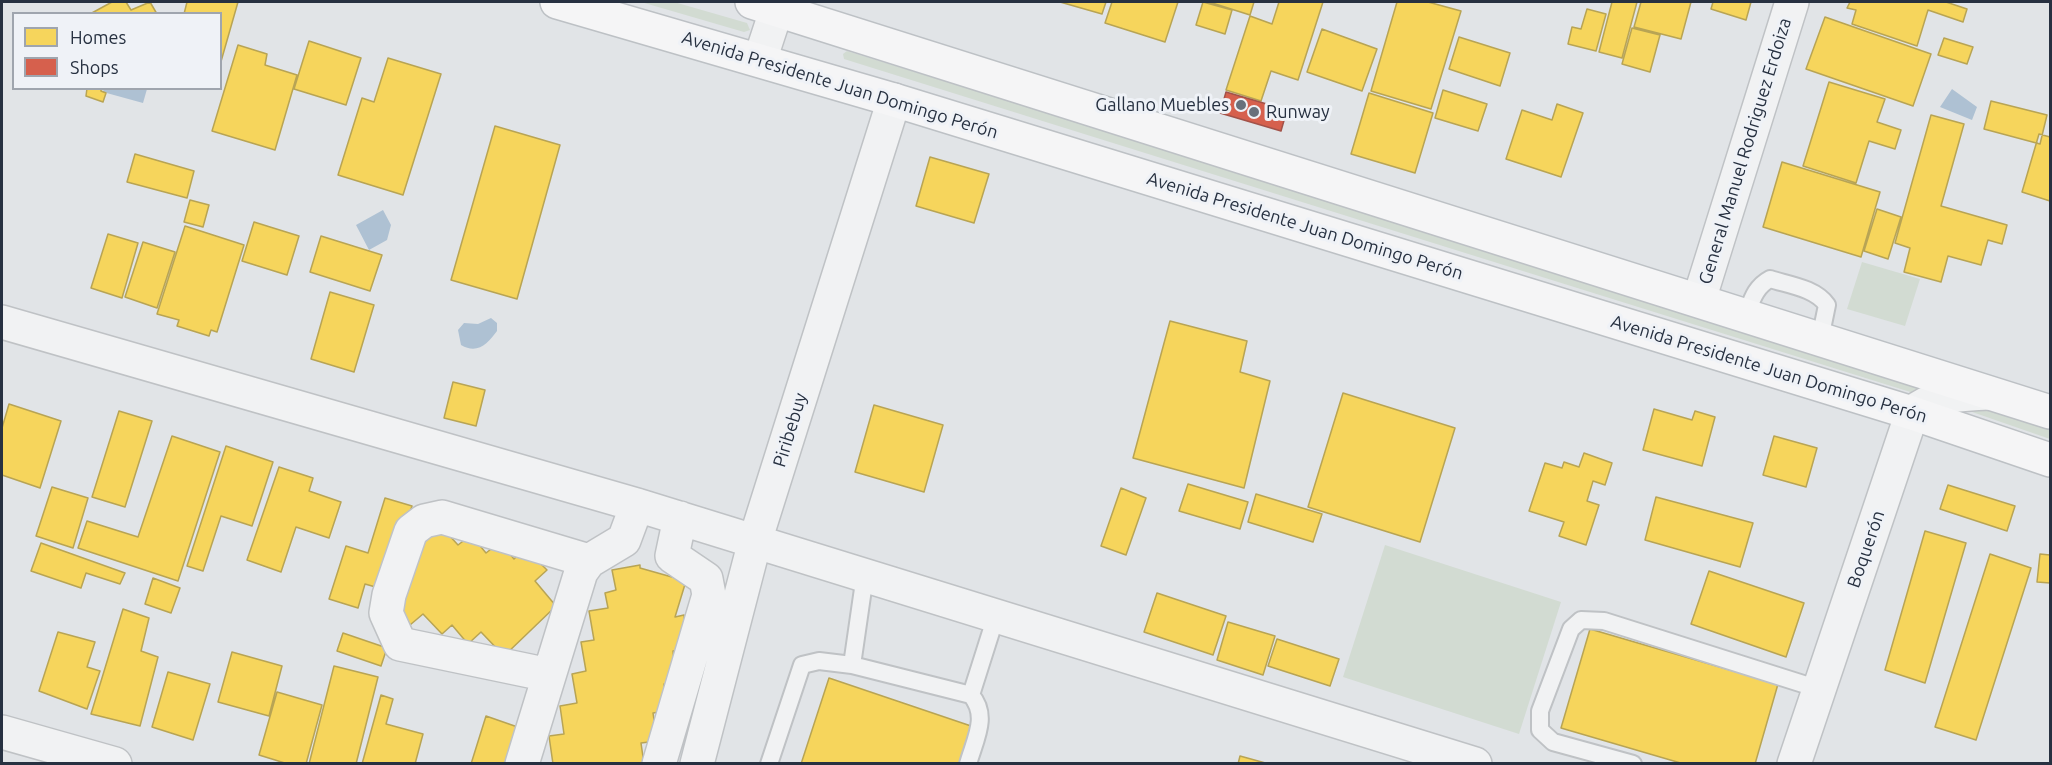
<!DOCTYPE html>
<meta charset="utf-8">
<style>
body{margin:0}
#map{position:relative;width:2052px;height:765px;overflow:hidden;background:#e1e4e7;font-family:Ubuntu,sans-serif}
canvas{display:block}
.frame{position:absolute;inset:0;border:3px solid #273141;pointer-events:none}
.legend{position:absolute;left:12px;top:12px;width:210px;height:78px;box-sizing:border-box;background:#eff2f7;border:2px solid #9fa5ae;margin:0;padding:8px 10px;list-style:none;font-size:18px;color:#273141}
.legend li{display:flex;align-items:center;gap:12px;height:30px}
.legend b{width:30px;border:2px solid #9fa5ae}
</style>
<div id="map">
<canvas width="2052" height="765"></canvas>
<div class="frame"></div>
<ul class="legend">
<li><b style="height:16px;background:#f6d55c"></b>Homes</li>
<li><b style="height:16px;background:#d6604d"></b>Shops</li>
</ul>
</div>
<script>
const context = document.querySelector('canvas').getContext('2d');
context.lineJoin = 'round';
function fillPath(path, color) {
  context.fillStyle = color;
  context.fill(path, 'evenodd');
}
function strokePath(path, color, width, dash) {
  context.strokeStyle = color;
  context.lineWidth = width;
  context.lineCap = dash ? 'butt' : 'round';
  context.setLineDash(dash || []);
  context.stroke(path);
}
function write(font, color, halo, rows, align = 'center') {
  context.font = font + ' Ubuntu,sans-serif';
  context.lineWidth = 6;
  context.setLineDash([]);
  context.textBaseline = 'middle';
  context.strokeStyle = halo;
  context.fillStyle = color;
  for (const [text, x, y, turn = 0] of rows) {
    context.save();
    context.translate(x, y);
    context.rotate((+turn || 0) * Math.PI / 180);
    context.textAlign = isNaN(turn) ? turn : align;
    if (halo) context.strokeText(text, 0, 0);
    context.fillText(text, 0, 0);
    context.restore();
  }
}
fillPath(new Path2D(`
 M 641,2 L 674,2 L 747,23 L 750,30 L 744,32 Z
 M 847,51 L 1959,393 L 2050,425 L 2050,439 L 1952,405 L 844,59 L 843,54 Z
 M 1862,262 L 1920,279 L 1905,326 L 1847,309 Z
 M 1385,545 L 1561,602 L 1519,734 L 1343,677 Z`), '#d2dbd2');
fillPath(new Path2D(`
 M 104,88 L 147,88 L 147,89 L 143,103 L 103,92 Z
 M 1952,89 L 1977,107 L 1972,120 L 1940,107 Z
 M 383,210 L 391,225 L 387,240 L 369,250 L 356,225 Z
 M 491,318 L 497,323 L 497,331 C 488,343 478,355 461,345 L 458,330 L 464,323 L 478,324 Z`), '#aec1d3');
const homes = new Path2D(`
 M 112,2 L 126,2 L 131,10 L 150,2 L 157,14 L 90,14 Z
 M 187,2 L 238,2 L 220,65 L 220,14 L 184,14 Z
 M 1060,2 L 1106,2 L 1102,14 Z
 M 1112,2 L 1178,2 L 1165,42 L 1105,23 Z
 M 1203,2 L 1232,10 L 1225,34 L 1196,25 Z
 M 1209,2 L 1254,2 L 1250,15 Z
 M 1279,2 L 1323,2 L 1298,80 L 1271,71 L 1261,101 L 1226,90 L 1250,16 L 1272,24 Z
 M 1397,2 L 1428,2 L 1461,11 L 1431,109 L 1371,91 Z
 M 1612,2 L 1637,2 L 1622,58 L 1599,52 Z
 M 1641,2 L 1691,2 L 1681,39 L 1634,27 Z
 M 1713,2 L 1751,2 L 1746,20 L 1711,9 Z
 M 1850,2 L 1946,2 L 1967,9 L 1963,22 L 1928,10 L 1917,46 L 1852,24 L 1856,10 L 1847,8 Z
 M 1587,9 L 1606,14 L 1596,51 L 1568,44 L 1572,27 L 1581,29 Z
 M 1825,17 L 1931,54 L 1913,106 L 1806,69 Z
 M 1632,28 L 1660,35 L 1650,72 L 1622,64 Z
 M 1322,29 L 1377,49 L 1362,91 L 1307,72 Z
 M 1459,37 L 1510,53 L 1500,86 L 1449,69 Z
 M 1944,38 L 1973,47 L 1967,64 L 1938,55 Z
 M 309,41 L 361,58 L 346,105 L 294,89 Z
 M 238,45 L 267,54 L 265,65 L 297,75 L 275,150 L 212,131 Z
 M 388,58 L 441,74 L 403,195 L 338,175 L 362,98 L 374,102 Z
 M 1829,82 L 1885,99 L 1877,122 L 1901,130 L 1895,149 L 1869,141 L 1856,183 L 1803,166 Z
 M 87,88 L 101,88 L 101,91 L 106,93 L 103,102 L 86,96 Z
 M 1443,90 L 1487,104 L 1478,131 L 1435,118 Z
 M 1369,93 L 1433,113 L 1415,173 L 1351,154 Z
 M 1991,101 L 2047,115 L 2040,144 L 1984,129 Z
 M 1557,104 L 1583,113 L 1561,177 L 1506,159 L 1522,110 L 1552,120 Z
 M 1931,115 L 1964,124 L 1941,206 L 2007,225 L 2002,244 L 1988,240 L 1981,265 L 1948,256 L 1941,282 L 1904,272 L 1910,248 L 1895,243 Z
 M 495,126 L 560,145 L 517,299 L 451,280 Z
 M 2039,134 L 2050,137 L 2050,201 L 2022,192 Z
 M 135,154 L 194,171 L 187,198 L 127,182 Z
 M 930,157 L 989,174 L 974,223 L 916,206 Z
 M 1782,162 L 1880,192 L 1861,257 L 1763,227 Z
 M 190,200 L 209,205 L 203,227 L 184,222 Z
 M 1877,209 L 1901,217 L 1888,259 L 1864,251 Z
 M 254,222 L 299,236 L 287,275 L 242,261 Z
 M 185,226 L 244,245 L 217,332 L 211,330 L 209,336 L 177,326 L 179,320 L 157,314 Z
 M 108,234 L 138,243 L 122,298 L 91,288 Z
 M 321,236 L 382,255 L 370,291 L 310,272 Z
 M 143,242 L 175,252 L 157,308 L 125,297 Z
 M 330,292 L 374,305 L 354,372 L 311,359 Z
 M 1170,321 L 1247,341 L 1240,372 L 1270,381 L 1244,488 L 1133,458 Z
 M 453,382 L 485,390 L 476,426 L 444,418 Z
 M 1343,393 L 1455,428 L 1420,542 L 1308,507 Z
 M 9,404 L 61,421 L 40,488 L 2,475 L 2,428 Z
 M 874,405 L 943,425 L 924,492 L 855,472 Z
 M 1654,409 L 1692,420 L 1695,411 L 1715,417 L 1702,466 L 1643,450 Z
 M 119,411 L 152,421 L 125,507 L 92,497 Z
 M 172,436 L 220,452 L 178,581 L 78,548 L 87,521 L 138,537 Z
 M 1774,436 L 1817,448 L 1806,487 L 1763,475 Z
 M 226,446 L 273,462 L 252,526 L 221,516 L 203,571 L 187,566 Z
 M 1584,453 L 1612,463 L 1605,485 L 1593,481 L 1587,501 L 1599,505 L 1586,545 L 1559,536 L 1564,522 L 1529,511 L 1545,463 L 1562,468 L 1564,462 L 1579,467 Z
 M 279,467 L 313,478 L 309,491 L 341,502 L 329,538 L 296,527 L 281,572 L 247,560 Z
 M 1188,484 L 1248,502 L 1240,529 L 1179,511 Z
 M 1948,485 L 2015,506 L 2007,531 L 1940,509 Z
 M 52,487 L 88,498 L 73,548 L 36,536 Z
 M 1121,488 L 1146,498 L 1126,555 L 1101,546 Z
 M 1256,494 L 1322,514 L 1313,542 L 1248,522 Z
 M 1656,497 L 1753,523 L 1740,567 L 1645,540 Z
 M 385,498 L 412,506 L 386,590 L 365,584 L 358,608 L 329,599 L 346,546 L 368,553 Z
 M 437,522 L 458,545 L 471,535 L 486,553 L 500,542 L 514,559 L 525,548 L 547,570 L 535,581 L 556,606 L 504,656 L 481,632 L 468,644 L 452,625 L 442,634 L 423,614 L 410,625 L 391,603 L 411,545 Z
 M 1925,531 L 1966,543 L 1925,683 L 1885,670 Z
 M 41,543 L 125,573 L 120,584 L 86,573 L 81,588 L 31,571 Z
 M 1990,554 L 2031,568 L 1976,740 L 1935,727 Z
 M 2040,554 L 2050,555 L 2050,583 L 2037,582 Z
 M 640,565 L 640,568 L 686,581 L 675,617 L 684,615 L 687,649 L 673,651 L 676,683 L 664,684 L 667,711 L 653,713 L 657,741 L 641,743 L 644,764 L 553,764 L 549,736 L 564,734 L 560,706 L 577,703 L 572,674 L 586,671 L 581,642 L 594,640 L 589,611 L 608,608 L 605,593 L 616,590 L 612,570 Z
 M 1709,571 L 1804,603 L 1786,657 L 1691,624 Z
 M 153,578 L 180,588 L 171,613 L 145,604 Z
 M 1157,593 L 1226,616 L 1213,655 L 1144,632 Z
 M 123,609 L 149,618 L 141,651 L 158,657 L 140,726 L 91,714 Z
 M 1228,622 L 1275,636 L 1263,675 L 1217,660 Z
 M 1590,629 L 1778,684 L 1755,764 L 1684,764 L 1561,728 Z
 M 58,632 L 95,642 L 87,667 L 100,671 L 87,709 L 39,691 Z
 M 343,633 L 387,648 L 381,666 L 337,651 Z
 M 1277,639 L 1339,659 L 1330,686 L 1268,666 Z
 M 232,652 L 282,666 L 269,716 L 218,702 Z
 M 334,666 L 378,677 L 356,764 L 309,764 Z
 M 168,672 L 210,684 L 193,740 L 152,727 Z
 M 829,678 L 974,727 L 962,764 L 801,764 Z
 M 277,692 L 322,705 L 306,764 L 288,764 L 259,755 Z
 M 381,695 L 393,699 L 386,724 L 423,734 L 415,764 L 362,764 Z
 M 486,716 L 529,731 L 519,764 L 471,764 Z
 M 1240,756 L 1269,764 L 1238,764 Z`);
fillPath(homes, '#f6d55c');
strokePath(homes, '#b8a454', 1.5);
const shops = new Path2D(`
 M 1226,92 L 1287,110 L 1281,131 L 1220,113 Z`);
fillPath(shops, '#d6604d');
strokePath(shops, '#a25249', 1.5);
const lane = new Path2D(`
 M 1746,315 C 1752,300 1755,287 1770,279 C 1789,285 1815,288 1827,305 L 1820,339
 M 852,665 L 971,695
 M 769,764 L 802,665 L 819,661 L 852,665 L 865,575
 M 968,764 C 975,739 989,716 971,695 L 996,616
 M 1633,764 L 1553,742 L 1540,730 L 1540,711 L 1571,629 L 1581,620 L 1604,621 L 1819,689`);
const street = new Path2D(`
 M 760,60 L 779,2
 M 1699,300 L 1792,2
 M 2,322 L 637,505 L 1475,764
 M 549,675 L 400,644 L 386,613 L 389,595 L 411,531 L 424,521 L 442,517 L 589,561
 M 2,732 L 115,764
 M 522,764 L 581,572 L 589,561 L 624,540 L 637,505
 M 659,764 L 709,595 L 706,579 L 672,556 L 680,518
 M 697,764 L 755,541 L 894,100
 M 1794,764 L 1912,413 C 1935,394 1960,395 1988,393`);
const primary = new Path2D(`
 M 557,2 L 894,100 L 1912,413 L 2050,460
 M 752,2 L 2050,412`);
strokePath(lane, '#bfc2c5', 20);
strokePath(street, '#bfc2c5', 36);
strokePath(primary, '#bdc1c5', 36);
strokePath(lane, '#f1f2f3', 16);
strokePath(street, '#f1f2f3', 33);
strokePath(primary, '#f5f5f6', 33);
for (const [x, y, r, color] of [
 [1241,105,6,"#68707b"],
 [1254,112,6,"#68707b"]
]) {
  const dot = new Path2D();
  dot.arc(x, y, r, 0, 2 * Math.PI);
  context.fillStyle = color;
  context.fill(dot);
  strokePath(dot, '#eff2f7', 2);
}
write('18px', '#273141', '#eff2f7', [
 ["Avenida Presidente Juan Domingo Perón",840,85,17],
 ["General Manuel Rodriguez Erdoiza",1745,151,-73],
 ["Avenida Presidente Juan Domingo Perón",1305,226,17],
 ["Avenida Presidente Juan Domingo Perón",1769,369,17],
 ["Piribebuy",790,430,-73],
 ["Boquerón",1866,549,-71]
]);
write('18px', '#273141', '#eff2f7', [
 ["Gallano Muebles",1229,105],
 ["Runway",1266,112,"left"]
], 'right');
</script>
